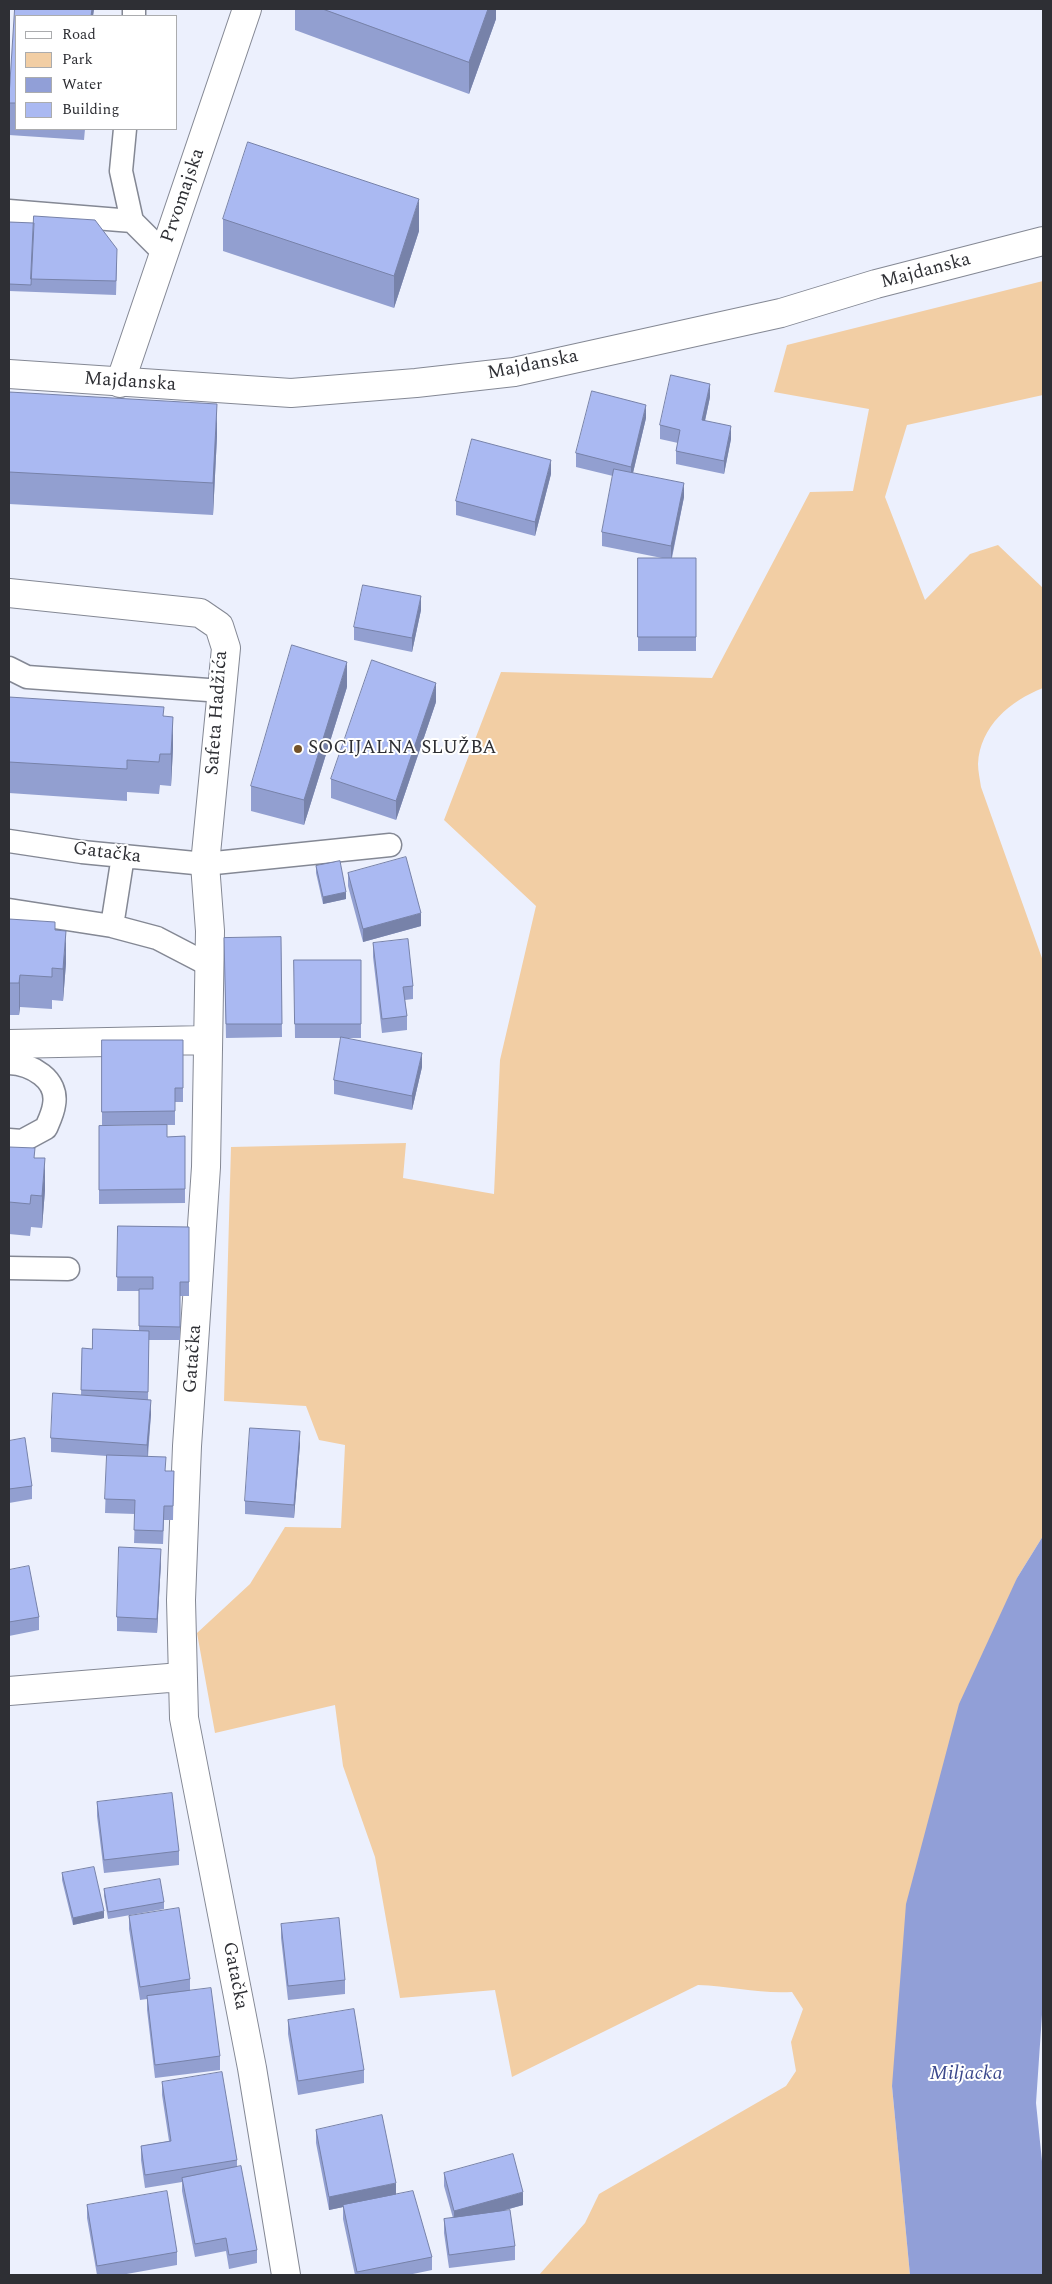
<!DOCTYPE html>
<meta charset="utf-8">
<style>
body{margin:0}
#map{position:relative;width:1052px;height:2284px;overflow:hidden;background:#ecf0fd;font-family:Spectral,serif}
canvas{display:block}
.frame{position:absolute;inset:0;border:10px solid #2e2f34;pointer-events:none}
.legend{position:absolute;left:15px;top:15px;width:162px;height:115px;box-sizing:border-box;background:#fff;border:1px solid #abacae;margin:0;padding:6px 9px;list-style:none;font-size:15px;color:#2e2f34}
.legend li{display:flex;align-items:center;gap:10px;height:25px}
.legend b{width:25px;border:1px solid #abacae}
</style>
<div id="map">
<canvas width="1052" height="2284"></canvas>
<div class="frame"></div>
<ul class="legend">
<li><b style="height:6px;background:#fff"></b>Road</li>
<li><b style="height:14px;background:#f2cea4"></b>Park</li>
<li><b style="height:14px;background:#919fd7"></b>Water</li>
<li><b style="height:14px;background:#aab9f2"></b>Building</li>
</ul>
</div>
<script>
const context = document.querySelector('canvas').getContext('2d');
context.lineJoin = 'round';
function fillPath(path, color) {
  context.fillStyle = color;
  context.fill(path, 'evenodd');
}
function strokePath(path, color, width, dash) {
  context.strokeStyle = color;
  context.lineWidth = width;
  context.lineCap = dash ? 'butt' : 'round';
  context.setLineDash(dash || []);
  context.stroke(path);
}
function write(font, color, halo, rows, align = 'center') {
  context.font = font + ' Spectral,serif';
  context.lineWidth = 4;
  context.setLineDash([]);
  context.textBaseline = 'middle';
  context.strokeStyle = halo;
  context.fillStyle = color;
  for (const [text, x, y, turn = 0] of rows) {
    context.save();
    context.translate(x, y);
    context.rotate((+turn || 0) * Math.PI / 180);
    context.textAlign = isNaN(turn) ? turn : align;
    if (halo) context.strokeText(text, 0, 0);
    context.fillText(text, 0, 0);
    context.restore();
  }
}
fillPath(new Path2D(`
 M 1043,281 L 1043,395 L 907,425 L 885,497 L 925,600 L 970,554 L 998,545 L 1043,588 L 1043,688 C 1010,701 980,726 978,764 C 978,771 980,780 981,787 L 1043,961 L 1043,1536 L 1017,1578 L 892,2086 L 910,2275 L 539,2275 L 585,2223 L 599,2194 L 786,2086 L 796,2071 L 791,2042 L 803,2009 L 792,1992 C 760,1994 730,1986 698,1985 L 512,2077 L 495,1990 L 400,1998 L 375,1857 L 343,1766 L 335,1705 L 215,1733 L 197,1633 L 250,1584 L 285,1527 L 341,1528 L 345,1445 L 319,1440 L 306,1406 L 224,1401 L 231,1147 L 406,1143 L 403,1178 L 494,1194 L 500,1060 L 536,906 L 444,820 L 501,672 L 712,678 L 810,492 L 853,491 L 869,409 L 774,392 L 787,345 Z`), '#f2cea4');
fillPath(new Path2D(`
 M 1043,1536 L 1043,2000 L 1036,2103 L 1043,2171 L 1043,2275 L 910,2275 L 892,2086 L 906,1904 L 959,1704 L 1017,1578 Z`), '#919fd7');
const service = new Path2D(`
 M 134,16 L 134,9
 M 125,129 L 121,171 L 132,221 L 165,254
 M 9,211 L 132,221
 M 9,668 L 27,677 L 222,691
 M 9,841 L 82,852 L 205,864 L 390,845
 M 9,910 L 112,926 L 157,938 L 209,965
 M 112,926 L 123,856
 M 9,1063 C 31,1064 59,1079 54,1105 C 53,1113 49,1121 46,1128 L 22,1141 L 9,1140
 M 9,1268 L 68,1269`);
const minor = new Path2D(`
 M 120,383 L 247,9
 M 9,593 L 200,613 L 219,626 L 226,648 L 205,864 L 210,931 L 206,1167 L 187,1446 L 181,1600 L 184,1718 L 252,2068 L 286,2275
 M 9,1044 L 207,1040
 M 9,1691 L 181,1677`);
const tertiary = new Path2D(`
 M 9,374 L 291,393 L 416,383 L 514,372 L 781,313 L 876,284 L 1043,241`);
strokePath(service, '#848894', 25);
strokePath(minor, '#848894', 30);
strokePath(tertiary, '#848894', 30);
strokePath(service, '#fff', 22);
strokePath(minor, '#fff', 28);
strokePath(tertiary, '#fff', 28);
fillPath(new Path2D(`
 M 15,9 L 94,9 L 93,16 L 16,16 L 16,129 L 85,129 L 84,140 L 9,135 L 9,98 Z
 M 295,9 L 496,9 L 496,19 L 469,94 L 295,30 Z
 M 223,219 L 419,231 L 394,308 L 223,251 Z
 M 9,222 L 117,263 L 116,295 L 9,291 Z
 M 9,392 L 217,436 L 213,515 L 9,504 Z
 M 710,397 L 705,421 L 731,439 L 724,474 L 676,464 L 676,451 L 678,443 L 660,439 L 660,425 Z
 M 646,418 L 633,473 L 684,497 L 672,558 L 696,558 L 696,651 L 638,651 L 638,558 L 662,558 L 602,546 L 602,532 L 613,476 L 576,467 L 576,453 Z
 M 551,474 L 535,536 L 456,515 L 456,501 Z
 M 421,610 L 412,652 L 354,640 L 354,627 Z
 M 347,687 L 304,825 L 251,811 L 251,786 Z
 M 9,697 L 164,716 L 173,748 L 171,786 L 160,785 L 159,794 L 127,792 L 127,801 L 9,793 Z
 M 436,702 L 396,820 L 331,798 L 331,779 Z
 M 316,866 L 346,899 L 323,904 L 316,873 Z
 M 348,873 L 421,926 L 363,942 L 348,886 Z
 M 9,919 L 55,930 L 66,963 L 63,1001 L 52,1000 L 52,1009 L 20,1007 L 19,1015 L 9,1015 Z
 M 281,937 L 282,1037 L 226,1038 L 224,938 Z
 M 373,943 L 413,986 L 413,999 L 405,1000 L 407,1016 L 407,1030 L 382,1033 L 373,957 Z
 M 294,960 L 361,960 L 361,1038 L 343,1038 L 422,1067 L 412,1110 L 334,1094 L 334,1080 L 341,1038 L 295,1038 Z
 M 102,1040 L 183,1040 L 183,1102 L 175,1102 L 175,1125 L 102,1125 Z
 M 99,1126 L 167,1137 L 185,1136 L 185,1203 L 99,1204 Z
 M 9,1147 L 35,1158 L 45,1190 L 42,1228 L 31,1227 L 30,1236 L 9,1234 Z
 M 118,1226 L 189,1227 L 189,1296 L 180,1296 L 180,1340 L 149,1340 L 148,1400 L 151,1414 L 148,1457 L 166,1471 L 174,1471 L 173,1520 L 164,1520 L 163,1544 L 134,1543 L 135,1514 L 105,1513 L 107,1456 L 51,1452 L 51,1438 L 81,1395 L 82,1348 L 92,1349 L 139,1331 L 139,1291 L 117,1291 Z
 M 9,1441 L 32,1486 L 32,1499 L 9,1503 Z
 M 300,1444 L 294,1518 L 245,1514 L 245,1501 Z
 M 161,1562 L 157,1633 L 117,1631 L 117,1617 Z
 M 9,1570 L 39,1617 L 39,1630 L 9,1636 Z
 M 97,1802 L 179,1851 L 179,1865 L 104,1873 L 97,1816 Z
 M 62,1873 L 104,1918 L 73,1925 L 62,1880 Z
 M 104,1889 L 164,1902 L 164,1909 L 108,1919 L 104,1896 Z
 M 129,1916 L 190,1979 L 190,1990 L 220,2056 L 220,2070 L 155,2078 L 147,2010 L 147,1999 L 140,2000 L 129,1929 Z
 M 281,1924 L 345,1980 L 345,1994 L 288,2000 L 281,1938 Z
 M 288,2020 L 364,2070 L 364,2083 L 298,2095 L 288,2034 Z
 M 162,2082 L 237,2160 L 237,2167 L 257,2250 L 257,2263 L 229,2269 L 226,2251 L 195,2257 L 182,2191 L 182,2182 L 145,2188 L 141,2160 L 141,2146 L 169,2141 L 162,2095 Z
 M 316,2130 L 396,2195 L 432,2257 L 432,2270 L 408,2275 L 355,2275 L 343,2219 L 343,2207 L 329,2210 L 316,2143 Z
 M 444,2173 L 523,2205 L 502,2211 L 515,2246 L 515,2260 L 449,2268 L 444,2233 L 444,2219 L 453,2218 L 444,2186 Z
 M 87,2205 L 177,2252 L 177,2265 L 121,2275 L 97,2275 L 87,2218 Z`), '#929fd0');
fillPath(new Path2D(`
 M 92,9 L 94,9 L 93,16 L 91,16 Z
 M 488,9 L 496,9 L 496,19 L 469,94 L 469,62 Z
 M 419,199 L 419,231 L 394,308 L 394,276 Z
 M 710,384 L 710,397 L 702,434 L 702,420 Z
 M 217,404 L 217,436 L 213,515 L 213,483 Z
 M 646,405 L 646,418 L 631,481 L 631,467 Z
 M 731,426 L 731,439 L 724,474 L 724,461 Z
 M 551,460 L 551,474 L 535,536 L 535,522 Z
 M 684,483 L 684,497 L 671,560 L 671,546 Z
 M 421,596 L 421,610 L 412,652 L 412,638 Z
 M 347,662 L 347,687 L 304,825 L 304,800 Z
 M 436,683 L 436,702 L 396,820 L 396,801 Z
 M 173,717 L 173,748 L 171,786 L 171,754 Z
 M 346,892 L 346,899 L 323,904 L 323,897 Z
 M 421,913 L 421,926 L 363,942 L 363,929 Z
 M 66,931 L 66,963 L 63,1001 L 63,969 Z
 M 20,975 L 20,1007 L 19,1015 L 19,983 Z
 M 422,1053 L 422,1067 L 412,1110 L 412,1096 Z
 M 45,1158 L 45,1190 L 42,1228 L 42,1196 Z
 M 151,1400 L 151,1414 L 147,1459 L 147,1445 Z
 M 300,1431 L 300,1444 L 294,1518 L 294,1505 Z
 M 161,1549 L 161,1562 L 157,1633 L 157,1619 Z
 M 104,1911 L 104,1918 L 73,1925 L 73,1918 Z
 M 396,2183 L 396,2196 L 329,2210 L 329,2197 Z
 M 523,2192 L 523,2205 L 454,2224 L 454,2211 Z`), '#7782a9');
const building = new Path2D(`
 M 15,9 L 92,9 L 91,16 L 16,16 L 16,103 L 9,103 Z
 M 323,9 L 488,9 L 469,62 Z
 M 248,142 L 419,199 L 394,276 L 223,219 Z
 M 34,216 L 95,220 L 117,249 L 116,281 L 31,279 Z
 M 9,222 L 34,223 L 31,285 L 9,284 Z
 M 671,375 L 710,384 L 702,420 L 731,426 L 724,461 L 676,451 L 680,430 L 660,425 Z
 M 592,391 L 646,405 L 631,467 L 576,453 Z
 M 9,392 L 217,404 L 213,483 L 9,472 Z
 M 472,439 L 551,460 L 535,522 L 456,501 Z
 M 614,469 L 684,483 L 671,546 L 602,532 Z
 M 638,558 L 696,558 L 696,637 L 638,637 Z
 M 363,585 L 421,596 L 412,638 L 354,627 Z
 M 292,645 L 347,662 L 304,800 L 251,786 Z
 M 372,660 L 436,683 L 396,801 L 331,779 Z
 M 9,697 L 164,707 L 163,716 L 173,717 L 171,754 L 160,754 L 159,762 L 127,760 L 127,769 L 9,762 Z
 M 406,857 L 421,913 L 363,929 L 348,873 Z
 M 340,861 L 346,892 L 323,897 L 316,866 Z
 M 9,919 L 55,922 L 55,930 L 66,931 L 63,969 L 52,968 L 52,977 L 20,975 L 19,983 L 9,983 Z
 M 281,937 L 282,1024 L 226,1024 L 224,938 Z
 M 408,939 L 413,986 L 403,987 L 407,1016 L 382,1019 L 373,943 Z
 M 294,960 L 361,960 L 361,1024 L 295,1024 Z
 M 341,1037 L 422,1053 L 412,1096 L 334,1080 Z
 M 102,1040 L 183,1040 L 183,1088 L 175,1088 L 175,1111 L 102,1112 Z
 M 167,1125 L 167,1137 L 185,1136 L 185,1189 L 99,1190 L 99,1126 Z
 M 9,1147 L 35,1148 L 34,1158 L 45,1158 L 42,1196 L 31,1195 L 30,1204 L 9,1202 Z
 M 118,1226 L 189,1227 L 189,1282 L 180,1282 L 180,1327 L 139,1326 L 139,1289 L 153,1289 L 153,1277 L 117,1277 Z
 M 93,1329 L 149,1331 L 148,1392 L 81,1390 L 82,1348 L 92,1349 Z
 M 53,1393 L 151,1400 L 147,1445 L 51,1438 Z
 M 250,1428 L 300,1431 L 294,1505 L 245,1501 Z
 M 25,1438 L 32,1486 L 9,1489 L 9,1441 Z
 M 107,1455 L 166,1457 L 165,1471 L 174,1471 L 173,1506 L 164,1506 L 163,1531 L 134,1530 L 135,1500 L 105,1499 Z
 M 119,1547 L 161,1549 L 157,1619 L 117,1617 Z
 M 29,1566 L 39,1617 L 9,1622 L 9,1570 Z
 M 172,1793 L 179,1851 L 104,1860 L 97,1802 Z
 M 94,1867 L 104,1911 L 73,1918 L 62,1873 Z
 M 160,1879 L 164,1902 L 108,1912 L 104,1889 Z
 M 179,1908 L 190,1979 L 140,1987 L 129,1916 Z
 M 339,1918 L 345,1980 L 288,1986 L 281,1924 Z
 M 211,1988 L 220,2056 L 155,2065 L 147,1996 Z
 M 354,2009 L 364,2070 L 298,2081 L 288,2020 Z
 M 222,2072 L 237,2160 L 145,2175 L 141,2146 L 171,2141 L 162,2082 Z
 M 382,2115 L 396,2183 L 329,2197 L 316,2130 Z
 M 513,2154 L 523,2192 L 454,2211 L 444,2173 Z
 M 241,2166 L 257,2250 L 229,2255 L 226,2238 L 195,2244 L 182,2178 Z
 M 167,2191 L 177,2252 L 97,2266 L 87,2205 Z
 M 413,2191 L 432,2257 L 357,2272 L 343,2205 Z
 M 510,2210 L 515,2246 L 449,2255 L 444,2219 Z`);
fillPath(building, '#aab9f2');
strokePath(building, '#7782a9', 1);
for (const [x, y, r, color] of [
 [298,749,5,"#74532a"]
]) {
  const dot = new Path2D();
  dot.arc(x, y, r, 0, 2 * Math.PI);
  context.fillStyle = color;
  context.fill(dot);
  strokePath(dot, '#fff', 2);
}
write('19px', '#2e2f34', '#fff', [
 ["Prvomajska",184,196,-71],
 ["Majdanska",926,272,-15],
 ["Majdanska",533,366,-11],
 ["Majdanska",130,383,4],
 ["Safeta Hadžića",218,713,-86],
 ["Gatačka",107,854,7],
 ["Gatačka",194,1359,-86],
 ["Gatačka",234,1976,79]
]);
write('19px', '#2e2f34', '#fff', [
 ["SOCIJALNA SLUŽBA",308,749]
], 'left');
write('italic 20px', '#3c498c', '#fff', [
 ["Miljacka",966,2075]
]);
</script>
